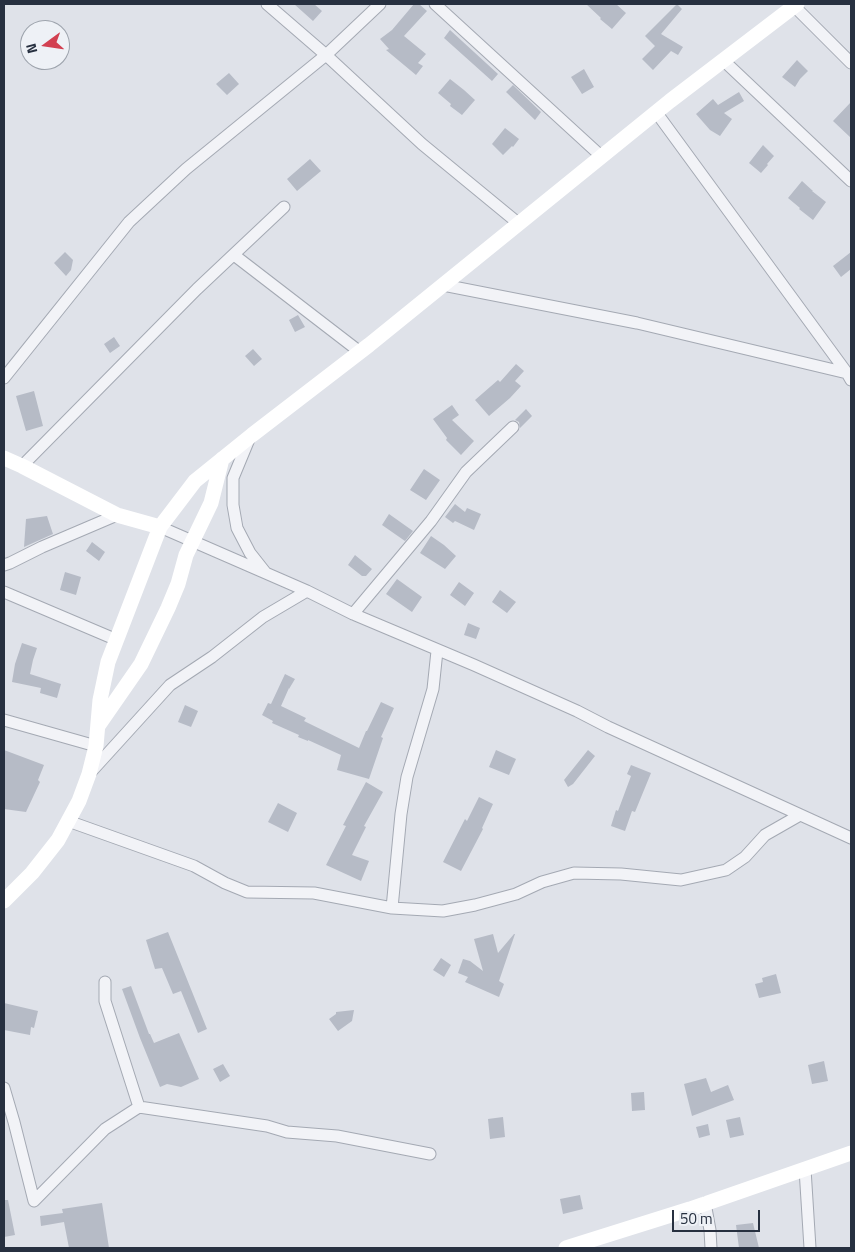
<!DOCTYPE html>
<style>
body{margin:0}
#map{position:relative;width:855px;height:1252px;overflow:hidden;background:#dfe2e9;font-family:"Titillium Web",sans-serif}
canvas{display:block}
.frame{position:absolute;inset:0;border:5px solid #273040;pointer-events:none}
.north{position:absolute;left:20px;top:20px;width:50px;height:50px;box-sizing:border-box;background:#eef1f6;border:1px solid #9ea4ad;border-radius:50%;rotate:256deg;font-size:14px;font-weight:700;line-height:20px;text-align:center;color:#273040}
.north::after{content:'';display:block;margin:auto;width:18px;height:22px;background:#d24051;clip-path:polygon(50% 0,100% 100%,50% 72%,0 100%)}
.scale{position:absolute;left:672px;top:1210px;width:88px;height:22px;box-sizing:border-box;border:2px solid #273040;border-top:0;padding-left:6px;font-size:15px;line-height:18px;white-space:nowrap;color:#273040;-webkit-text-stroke:4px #eef1f6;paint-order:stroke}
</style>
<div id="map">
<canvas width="855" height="1252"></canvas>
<div class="frame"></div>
<div class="north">N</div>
<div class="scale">50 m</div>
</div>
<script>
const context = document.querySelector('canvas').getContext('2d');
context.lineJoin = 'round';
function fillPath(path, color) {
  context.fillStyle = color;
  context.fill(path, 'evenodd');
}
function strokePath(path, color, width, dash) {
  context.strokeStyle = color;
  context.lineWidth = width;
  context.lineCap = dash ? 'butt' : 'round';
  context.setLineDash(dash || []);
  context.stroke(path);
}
fillPath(new Path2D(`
 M 294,4 L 314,4 L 322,11 L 313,21 Z
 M 414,4 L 419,4 L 427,11 L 404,36 L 426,54 L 418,63 L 423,66 L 416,75 L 386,50 L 389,49 L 380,39 L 392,30 Z
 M 586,4 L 616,4 L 626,13 L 612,29 L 600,19 L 601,18 Z
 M 677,4 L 682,9 L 661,34 L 683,47 L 678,55 L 671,51 L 653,70 L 642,59 L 655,46 L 645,36 Z
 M 450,30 L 498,74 L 492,81 L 444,38 Z
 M 797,60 L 808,71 L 800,79 L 795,87 L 782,77 Z
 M 584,69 L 594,87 L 582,94 L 571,77 Z
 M 229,73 L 239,84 L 227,95 L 216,84 Z
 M 450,79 L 464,90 L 475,100 L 462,115 L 450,106 L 451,104 L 438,93 Z
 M 513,85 L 541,112 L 535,120 L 506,92 Z
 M 739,92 L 744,101 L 724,113 L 732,119 L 720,136 L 710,130 L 696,114 L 713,99 L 718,105 Z
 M 851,102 L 851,138 L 833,121 Z
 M 505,128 L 519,139 L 513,147 L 512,146 L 503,155 L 492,144 Z
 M 763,145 L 774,156 L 767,164 L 768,165 L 761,173 L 749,163 Z
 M 310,159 L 321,171 L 297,191 L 287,179 Z
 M 802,181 L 813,191 L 812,191 L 826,202 L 813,220 L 799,209 L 800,208 L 788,198 Z
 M 65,252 L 73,260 L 71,270 L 66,276 L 54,263 Z
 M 851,252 L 851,269 L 841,277 L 833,266 Z
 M 298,315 L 305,327 L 295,332 L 289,320 Z
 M 114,337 L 120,346 L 110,353 L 104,344 Z
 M 253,349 L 262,359 L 254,366 L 245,356 Z
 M 516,364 L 524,371 L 515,381 L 521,386 L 510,398 L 489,416 L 475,400 L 498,380 L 500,382 Z
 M 34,391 L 43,426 L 26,431 L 16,396 Z
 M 452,405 L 459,415 L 452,420 L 474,441 L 461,455 L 446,440 L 447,438 L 433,419 Z
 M 526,409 L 532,416 L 520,428 L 519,422 L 515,420 Z
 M 424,469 L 440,480 L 426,500 L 410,490 Z
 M 455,504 L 465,512 L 467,508 L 481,514 L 474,530 L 455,521 L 453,523 L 445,517 Z
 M 389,514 L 413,531 L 405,541 L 382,525 Z
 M 47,516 L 53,534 L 24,547 L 26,519 Z
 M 431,536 L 444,545 L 456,556 L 445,569 L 420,553 Z
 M 92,542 L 105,552 L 99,561 L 86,551 Z
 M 355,555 L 372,569 L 366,576 L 362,576 L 348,565 Z
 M 65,572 L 81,577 L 76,595 L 60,590 Z
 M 397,579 L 422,597 L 412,612 L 386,594 Z
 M 459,582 L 474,593 L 465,606 L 450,595 Z
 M 500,590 L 516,602 L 507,613 L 492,602 Z
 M 468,623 L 480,628 L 476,639 L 464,635 Z
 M 22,643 L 37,648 L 33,660 L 30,674 L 61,684 L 57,698 L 40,693 L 41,688 L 12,682 L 15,664 Z
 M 285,674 L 295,679 L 289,689 L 289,688 L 281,706 L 306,718 L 304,721 L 359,748 L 366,731 L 367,731 L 381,702 L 394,708 L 381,737 L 383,738 L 369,779 L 337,770 L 341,755 L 308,740 L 308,741 L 298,737 L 299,735 L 272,723 L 273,721 L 262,715 L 268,703 L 271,704 Z
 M 185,705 L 198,711 L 191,727 L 178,722 Z
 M 4,750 L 44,765 L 38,780 L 40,782 L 26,812 L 4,809 Z
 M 496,750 L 516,759 L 509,775 L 489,767 Z
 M 588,750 L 595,756 L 573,784 L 568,787 L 564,780 Z
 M 631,765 L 651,773 L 635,812 L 632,811 L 625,831 L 611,826 L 616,810 L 618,811 L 631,776 L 627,774 Z
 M 366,782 L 383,792 L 364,826 L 366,827 L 352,855 L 369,861 L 361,881 L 326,865 L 346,826 L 343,825 Z
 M 479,797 L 493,804 L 482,828 L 483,829 L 461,871 L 443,862 L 465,819 L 467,821 Z
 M 278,803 L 297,813 L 288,832 L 268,822 Z
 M 168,932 L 207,1029 L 198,1033 L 181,991 L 173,994 L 162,968 L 155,969 L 146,940 Z
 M 493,934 L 498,953 L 514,934 L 515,934 L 499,981 L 504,984 L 499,997 L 465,982 L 468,977 L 458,973 L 463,959 L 470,961 L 483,971 L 474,939 Z
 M 441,958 L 451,965 L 444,977 L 433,970 Z
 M 776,974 L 781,993 L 759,998 L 755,984 L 763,982 L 762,978 Z
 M 131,986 L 149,1034 L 150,1034 L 154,1043 L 179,1033 L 199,1079 L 181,1087 L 167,1084 L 160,1087 L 140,1038 L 122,989 Z
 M 4,1003 L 38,1011 L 34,1028 L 31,1027 L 30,1035 L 4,1030 Z
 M 354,1010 L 352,1021 L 338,1031 L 329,1019 L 336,1014 L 336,1012 Z
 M 824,1061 L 828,1081 L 812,1084 L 808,1065 Z
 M 223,1064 L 230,1076 L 220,1082 L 213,1069 Z
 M 706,1078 L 711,1092 L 728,1085 L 734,1100 L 692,1116 L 684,1084 Z
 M 644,1092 L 645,1110 L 632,1111 L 631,1093 Z
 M 503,1117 L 505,1137 L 490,1139 L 488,1119 Z
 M 740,1117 L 744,1135 L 730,1138 L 726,1120 Z
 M 708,1124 L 710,1135 L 699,1138 L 696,1127 Z
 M 580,1195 L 583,1209 L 563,1214 L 560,1199 Z
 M 4,1200 L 8,1200 L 15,1235 L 4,1237 Z
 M 102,1203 L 109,1248 L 69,1248 L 64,1222 L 41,1226 L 40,1216 L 63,1213 L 62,1209 Z
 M 753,1223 L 759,1248 L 739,1248 L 736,1225 Z`), '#b6bbc6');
const street = new Path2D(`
 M 380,4 L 326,55 L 422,144 L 518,223
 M 435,4 L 601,156
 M 794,6 L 851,63
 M 723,60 L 851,181
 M 656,112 L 847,373
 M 234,255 L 360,352
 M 443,285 L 637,323 L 847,373 L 851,380
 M 4,378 L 129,222 L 186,169 L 326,55 L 267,4
 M 250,437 L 233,478 L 233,505 L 237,528 L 250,553 L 265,572
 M 22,466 L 197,289 L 284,207
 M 160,527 L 307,591 L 353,614 L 474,665 L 577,711 L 608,727 L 851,838
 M 4,565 L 10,563 L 42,547 L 117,515
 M 4,592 L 117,640
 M 353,614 L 431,521 L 466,472 L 513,427
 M 4,720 L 96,746
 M 90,773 L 170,685 L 212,657 L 263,617 L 307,591
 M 68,821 L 194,866 L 225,883 L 247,892 L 314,893 L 392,908 L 443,911 L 475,905 L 516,894 L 542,882 L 574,873 L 621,874 L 681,880 L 726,870 L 745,857 L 765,835 L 800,815
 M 392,908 L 401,814 L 407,777 L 433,689 L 437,651
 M 4,1088 L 14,1122 L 34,1201 L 105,1129 L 139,1107 L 105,1001 L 105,982
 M 139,1107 L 267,1126 L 287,1132 L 337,1136 L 430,1154
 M 805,1169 L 810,1248
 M 705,1203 L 710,1230 L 711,1248`);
strokePath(street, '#a4a9b3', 13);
strokePath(street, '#f2f3f7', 11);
strokePath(new Path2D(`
 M 4,458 L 22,466 L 117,515 L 160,527
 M 98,726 L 141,664 L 168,608 L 178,584 L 186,555 L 211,503 L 222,459
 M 4,901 L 32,873 L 58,840 L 79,801 L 89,774 L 96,746 L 100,700 L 108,662 L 160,527 L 195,481 L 252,435 L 369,345 L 670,101 L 797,4
 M 566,1248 L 690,1209 L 851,1153`), '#fff', 15);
</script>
